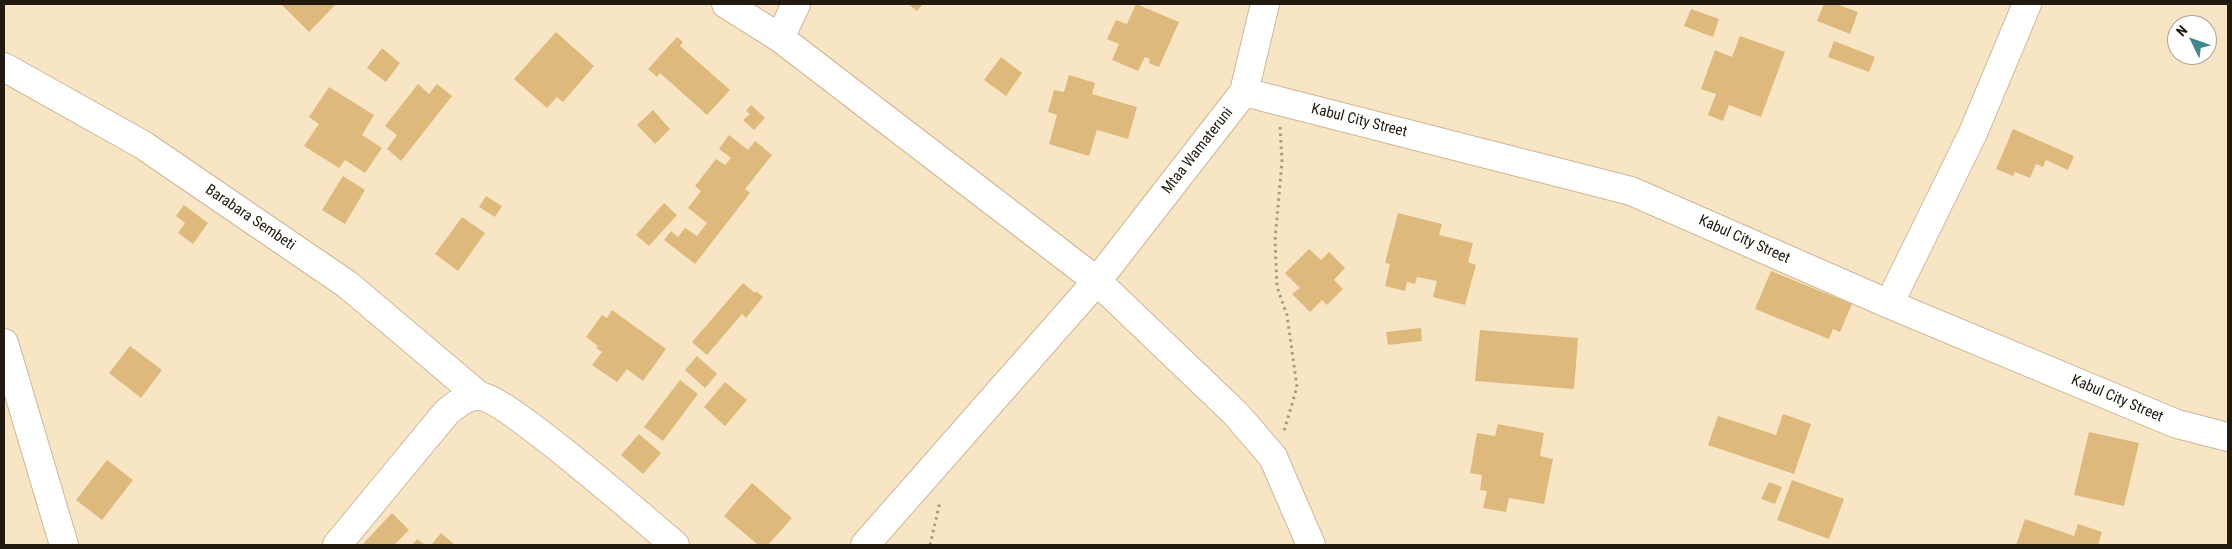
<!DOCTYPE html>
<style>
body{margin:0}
#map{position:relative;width:2232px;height:549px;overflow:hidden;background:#f8e5c3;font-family:"Roboto Condensed",sans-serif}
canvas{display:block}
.frame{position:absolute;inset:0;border:5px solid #211a0e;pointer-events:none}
.north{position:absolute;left:2167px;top:15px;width:50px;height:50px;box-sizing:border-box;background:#fff;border:1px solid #a6a39f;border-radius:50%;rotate:312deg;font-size:14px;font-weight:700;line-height:20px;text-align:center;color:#211a0e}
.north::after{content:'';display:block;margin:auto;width:18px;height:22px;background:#40888c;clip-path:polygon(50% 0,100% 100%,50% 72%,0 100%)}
</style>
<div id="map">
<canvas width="2232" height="549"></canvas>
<div class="frame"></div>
<div class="north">N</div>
</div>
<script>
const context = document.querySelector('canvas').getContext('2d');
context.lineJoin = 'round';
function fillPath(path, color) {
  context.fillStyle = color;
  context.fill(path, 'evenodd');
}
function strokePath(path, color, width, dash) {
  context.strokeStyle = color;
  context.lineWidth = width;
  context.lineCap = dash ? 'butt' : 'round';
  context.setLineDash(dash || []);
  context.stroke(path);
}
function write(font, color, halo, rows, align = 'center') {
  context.font = font + ' "Roboto Condensed",sans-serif';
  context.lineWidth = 5;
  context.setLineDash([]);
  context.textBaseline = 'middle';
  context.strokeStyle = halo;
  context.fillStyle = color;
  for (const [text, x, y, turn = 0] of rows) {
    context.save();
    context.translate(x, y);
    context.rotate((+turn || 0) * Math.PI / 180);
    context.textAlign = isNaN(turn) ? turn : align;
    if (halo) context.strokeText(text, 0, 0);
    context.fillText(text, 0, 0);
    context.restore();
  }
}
fillPath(new Path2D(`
 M 281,4 L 336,4 L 309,32 Z
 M 908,4 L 923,4 L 917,11 Z
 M 1136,4 L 1179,22 L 1159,67 L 1149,63 L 1150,59 L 1145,57 L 1138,71 L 1112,60 L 1119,44 L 1107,39 L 1116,20 L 1127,24 Z
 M 1824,4 L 1836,4 L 1858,12 L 1850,34 L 1817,21 Z
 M 1691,9 L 1719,19 L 1713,37 L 1684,26 Z
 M 556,32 L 594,66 L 563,102 L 557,97 L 547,108 L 514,79 Z
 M 1740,36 L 1785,52 L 1761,117 L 1729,105 L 1723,121 L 1708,115 L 1716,94 L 1701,89 L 1715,50 L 1732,57 Z
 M 677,37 L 683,42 L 680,46 L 730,90 L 707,115 L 660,73 L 657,77 L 648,69 Z
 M 1834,41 L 1875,57 L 1869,72 L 1828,57 Z
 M 382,48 L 400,63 L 386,82 L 367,68 Z
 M 1001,57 L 1022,73 L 1006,96 L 984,80 Z
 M 1069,75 L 1095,83 L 1092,94 L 1137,107 L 1128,139 L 1097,130 L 1089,156 L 1049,144 L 1057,115 L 1048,112 L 1054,90 L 1064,92 Z
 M 418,84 L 429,94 L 437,84 L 452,96 L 401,161 L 387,149 L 397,135 L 385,126 Z
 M 329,87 L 374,115 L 362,135 L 382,148 L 365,173 L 345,160 L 339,168 L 304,146 L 319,124 L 309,117 Z
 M 751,105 L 765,118 L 754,130 L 743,120 L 750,114 L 746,111 Z
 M 653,110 L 670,129 L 655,144 L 637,125 Z
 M 2013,129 L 2074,156 L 2068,170 L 2046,160 L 2043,167 L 2036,164 L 2030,178 L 2015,172 L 2013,176 L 1996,169 Z
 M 729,135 L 748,150 L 755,141 L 772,155 L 745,189 L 750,193 L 695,264 L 664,240 L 671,231 L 678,237 L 685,228 L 697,236 L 707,223 L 688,208 L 701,191 L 695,186 L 716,159 L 725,165 L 731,158 L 719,149 Z
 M 343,176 L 365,190 L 345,224 L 322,210 Z
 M 486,196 L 502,206 L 495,217 L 479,207 Z
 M 664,203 L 677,215 L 649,246 L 636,235 Z
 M 184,205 L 208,223 L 193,244 L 178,233 L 185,223 L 176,216 Z
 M 1398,213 L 1442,224 L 1439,235 L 1473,243 L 1468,262 L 1476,265 L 1465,305 L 1433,297 L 1437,281 L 1417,277 L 1415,284 L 1407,282 L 1405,291 L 1385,286 L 1390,264 L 1385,263 Z
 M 462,217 L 485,233 L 458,271 L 435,254 Z
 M 1309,249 L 1321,260 L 1329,252 L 1345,268 L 1334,280 L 1343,289 L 1327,305 L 1322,300 L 1310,312 L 1292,294 L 1300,288 L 1285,273 Z
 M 1771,271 L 1852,304 L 1840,332 L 1833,329 L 1829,339 L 1755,309 Z
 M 743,283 L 755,293 L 756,291 L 763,297 L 746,318 L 742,314 L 707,355 L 692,342 Z
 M 612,310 L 666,349 L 643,381 L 627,369 L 617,382 L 592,365 L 602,352 L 596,348 L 598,346 L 586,337 L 602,315 L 607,318 Z
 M 1421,328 L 1422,341 L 1388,345 L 1386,332 Z
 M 1480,330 L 1578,338 L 1574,389 L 1475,381 Z
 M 130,346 L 162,370 L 141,398 L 109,373 Z
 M 697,356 L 717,374 L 705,388 L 685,370 Z
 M 680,380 L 698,394 L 663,441 L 644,427 Z
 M 725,382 L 747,400 L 725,426 L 704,407 Z
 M 1783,414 L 1811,424 L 1794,474 L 1708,445 L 1718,416 L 1776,435 Z
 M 1498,424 L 1544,433 L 1540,456 L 1553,459 L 1544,504 L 1509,498 L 1506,512 L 1483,508 L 1487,491 L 1480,490 L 1482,475 L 1470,473 L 1477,433 L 1495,436 Z
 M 2089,432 L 2139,443 L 2124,506 L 2074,495 Z
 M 639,434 L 661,453 L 643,474 L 621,455 Z
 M 107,460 L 133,480 L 102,520 L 76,500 Z
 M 1792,480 L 1844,499 L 1829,539 L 1777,520 Z
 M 1769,482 L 1782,487 L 1775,504 L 1761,499 Z
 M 752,483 L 792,518 L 768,545 L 758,545 L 724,516 Z
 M 392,513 L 409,530 L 394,545 L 362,545 Z
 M 2025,519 L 2074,536 L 2078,524 L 2102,532 L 2098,545 L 2016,545 Z
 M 441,533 L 455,545 L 431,545 Z
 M 417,539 L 425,545 L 412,545 Z`), '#ddba7c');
const minor = new Path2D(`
 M 726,4 L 780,38 L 1097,281 L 1236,414 L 1273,457 L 1311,545
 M 780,38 L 796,4
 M 4,67 L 143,145 L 348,285 L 478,395
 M 1244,92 L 1631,191 L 1889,304 L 2177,424 L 2228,437
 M 1889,304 L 1973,133 L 2027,4
 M 4,343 L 64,545
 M 337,545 L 446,413 C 454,406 467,395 479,396 C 505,397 646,521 675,545
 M 865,545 L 1097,281 L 1244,92 L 1265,4`);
strokePath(minor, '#cbb898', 30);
strokePath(new Path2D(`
 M 1280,127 L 1282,161 L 1275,240 L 1277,287 L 1287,315 L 1297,387 L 1284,431
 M 930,545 L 940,502`), '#a89a80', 3, [2.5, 4]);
strokePath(minor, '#fff', 28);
write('15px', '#211a0e', '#fff', [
 ["Kabul City Street",1359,121,14],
 ["Mtaa Wamateruni",1198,151,-52],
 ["Barabara Sembeti",250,218,34],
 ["Kabul City Street",1744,240,24],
 ["Kabul City Street",2117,399,23]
]);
</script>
